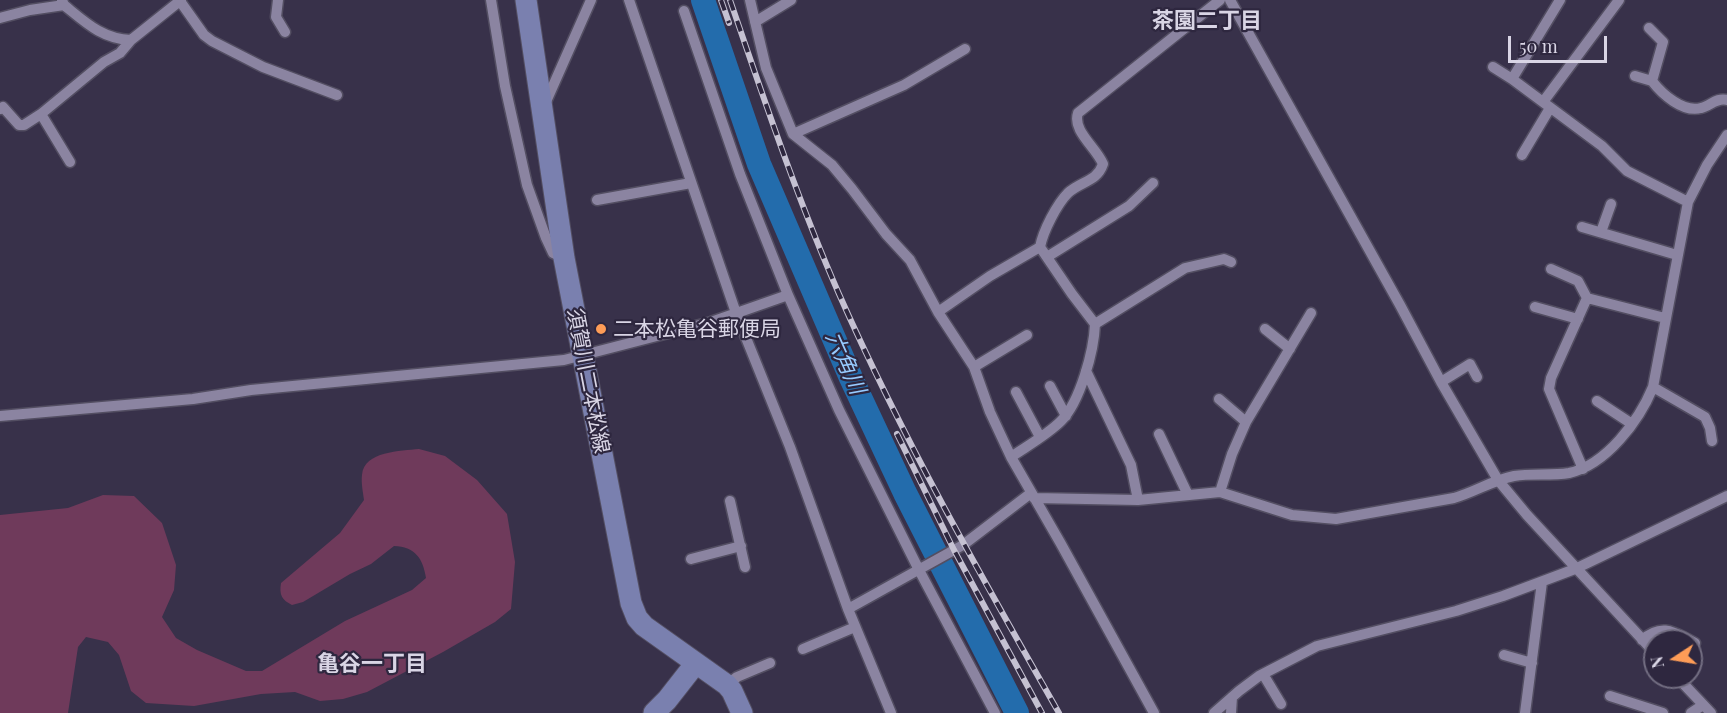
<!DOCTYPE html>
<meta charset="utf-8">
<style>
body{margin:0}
#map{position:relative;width:1727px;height:713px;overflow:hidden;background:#38314a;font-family:"Playfair Display",serif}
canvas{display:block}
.north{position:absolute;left:1643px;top:629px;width:60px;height:60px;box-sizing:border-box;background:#2e273f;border:2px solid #726d81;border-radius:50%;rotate:258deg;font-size:16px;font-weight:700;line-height:24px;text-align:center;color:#d9d5e5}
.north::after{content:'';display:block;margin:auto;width:21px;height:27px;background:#fe9c57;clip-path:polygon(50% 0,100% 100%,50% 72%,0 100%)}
.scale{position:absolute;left:1508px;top:36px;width:99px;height:27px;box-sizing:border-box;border:3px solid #d9d5e5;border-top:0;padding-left:8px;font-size:18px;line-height:21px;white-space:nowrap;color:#d9d5e5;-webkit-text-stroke:4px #2e273f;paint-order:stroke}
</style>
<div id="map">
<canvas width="1727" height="713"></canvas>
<div class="north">N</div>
<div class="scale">50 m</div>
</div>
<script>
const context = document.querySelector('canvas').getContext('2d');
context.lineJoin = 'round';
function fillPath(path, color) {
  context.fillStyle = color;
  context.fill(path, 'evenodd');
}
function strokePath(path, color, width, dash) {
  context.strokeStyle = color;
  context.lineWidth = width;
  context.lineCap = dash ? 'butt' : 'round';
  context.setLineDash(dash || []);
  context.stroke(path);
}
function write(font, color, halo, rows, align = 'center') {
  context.font = font + ' "Playfair Display","Noto Sans JP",serif';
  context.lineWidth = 4.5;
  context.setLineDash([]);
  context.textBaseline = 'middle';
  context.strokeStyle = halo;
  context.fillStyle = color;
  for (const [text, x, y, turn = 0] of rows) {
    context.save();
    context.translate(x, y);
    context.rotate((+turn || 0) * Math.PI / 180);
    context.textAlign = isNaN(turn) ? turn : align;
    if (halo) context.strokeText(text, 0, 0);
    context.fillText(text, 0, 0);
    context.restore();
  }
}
fillPath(new Path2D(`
 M 419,449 L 445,456 L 477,480 L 507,514 L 515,562 L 511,609 L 495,622 L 443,652 L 367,692 L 343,699 L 320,701 L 295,692 L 261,694 L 194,706 L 146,703 L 131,691 L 119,655 L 108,642 L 86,637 L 78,647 L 68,713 L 0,713 L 0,515 L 68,508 L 103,495 L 134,496 L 162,523 L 176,565 L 174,590 L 162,617 L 176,638 L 197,650 L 246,671 L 262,671 L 345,621 L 412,590 L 426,578 C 423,558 415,547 394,546 L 371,564 L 350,574 L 303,602 L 292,605 C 282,600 279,595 281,583 L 340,533 L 364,500 C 363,492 361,483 362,475 C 364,451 401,451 419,449 Z`), '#6f3a5b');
strokePath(new Path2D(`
 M 703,0 L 759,164 L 851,378 L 905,493 L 1017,713`), '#236cac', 24);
const minor = new Path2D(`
 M 62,0 L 64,5 C 85,22 102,39 131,40 L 181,0
 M 278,0 L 276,17 L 285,32
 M 491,0 L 505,86 L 527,185 L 546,238 L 553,253 L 564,258
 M 629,0 L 736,313 L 790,447 L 848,609 L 891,713
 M 750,0 L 766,68 L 793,134 L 832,165 L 852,189 L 886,234 L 910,260 L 938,312 L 974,367 L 990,412 L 1011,457 L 1061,544 L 1154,713
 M 1230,0 L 1400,305 L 1441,382 L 1498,480 L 1527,515 L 1655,653
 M 180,1 L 204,35 L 212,41 L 263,67 L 337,95
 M 684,11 L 740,174 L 788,295
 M 0,18 L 30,10 L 64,5
 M 755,22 L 791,0
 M 1649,28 L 1663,42 L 1652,81 C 1662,94 1683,113 1701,108 C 1710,106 1717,97 1727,100
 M 1493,67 L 1512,79 L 1602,146 L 1627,171 L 1688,202
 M 1635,76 L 1652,81
 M 1512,79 L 1560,0
 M 1543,102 L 1619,0
 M 545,104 L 591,0
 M 0,109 L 3,107 L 19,125 L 24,125 L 41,114 L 104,62 L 120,53 L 131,40
 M 41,114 L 70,162
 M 793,134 L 904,85 L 965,49
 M 1522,155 L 1550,108
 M 597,200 L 691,183
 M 1582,227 L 1677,255
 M 1601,232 L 1611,204
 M 1047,257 L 1129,206 L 1153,183
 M 1551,269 L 1578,281 L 1587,298 L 1551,378 L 1549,389 L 1583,469
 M 1587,298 L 1665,318
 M 1535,307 L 1578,319
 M 938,312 L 990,276 L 1040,247
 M 1095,324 L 1185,268 L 1224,259 L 1231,262
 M 1265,329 L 1290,349
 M 974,367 L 1027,335
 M 1086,371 L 1131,465 L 1138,500
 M 1441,382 L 1470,364 L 1477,377
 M 1050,386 L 1066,416
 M 1653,387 L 1705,417 L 1710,428 L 1712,441
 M 1016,392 L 1040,437
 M 1219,399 L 1246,422 L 1232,454 L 1220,492
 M 1597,401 L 1632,424
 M 0,416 L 193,399 L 251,390 L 564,360 L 711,322 L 788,295 L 839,410 L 919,570 L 995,713
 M 1246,422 L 1311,313
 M 1159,434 L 1188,495
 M 1011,457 C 1027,446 1047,435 1061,421 C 1080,402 1094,351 1095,324 L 1072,294 L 1040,247 C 1043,231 1057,204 1068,193 C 1081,181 1097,182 1103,164 C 1096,147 1072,131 1078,113 L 1220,0
 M 1034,498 L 1138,500 L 1220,492 L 1292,515 L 1336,519 L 1454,498 C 1475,492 1493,480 1514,476 C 1532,473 1551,476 1569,473 C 1606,465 1639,421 1653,387 L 1688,202 L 1707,165 L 1727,135
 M 730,501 L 745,567
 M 691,559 L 741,546
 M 848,609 L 963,545 L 1031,493
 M 1642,640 C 1663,622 1675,633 1695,643
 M 803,649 L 855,627
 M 1504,655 L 1532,663
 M 1263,674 L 1281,704
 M 1677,677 L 1711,713
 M 727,685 L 737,677 L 770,663
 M 1610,696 L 1663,713
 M 1214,713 L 1239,691 L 1259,676 L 1317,646 L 1456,611 L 1503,596 L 1575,569 L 1727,496
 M 1231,713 L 1232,697
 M 1525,713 L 1542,582
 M 1691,713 L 1703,705`);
const major = new Path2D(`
 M 526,0 L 564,258 L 631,603 L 637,618 L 644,626 L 727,685 L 732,691 L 742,713
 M 654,713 L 667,700 L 696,663`);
strokePath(minor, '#534e62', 13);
strokePath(major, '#534e62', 23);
strokePath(minor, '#8b84a1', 10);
strokePath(major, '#7a80af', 21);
const rail = new Path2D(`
 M 721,0 L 729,23
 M 730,0 C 764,99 797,198 839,294 C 903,439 981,576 1059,713
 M 897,434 L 954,550 L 1042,713`);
strokePath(rail, '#c5c1d2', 6);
strokePath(rail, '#2e273f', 4, [11]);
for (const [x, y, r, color] of [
 [601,329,6,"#fe9c57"]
]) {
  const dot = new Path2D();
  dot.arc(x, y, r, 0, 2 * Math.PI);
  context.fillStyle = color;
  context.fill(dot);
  strokePath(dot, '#2e273f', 2);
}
write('21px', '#d9d5e5', '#2e273f', [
 ["二本松亀谷郵便局",613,329]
], 'left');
write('21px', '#d9d5e5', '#2e273f', [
 ["須賀川二本松線",588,381,79]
]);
write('bold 22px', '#d9d5e5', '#2e273f', [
 ["茶園二丁目",1207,21],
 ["亀谷一丁目",372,664]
]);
write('italic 22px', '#97cbff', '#2e273f', [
 ["六角川",845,363,66]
]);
</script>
